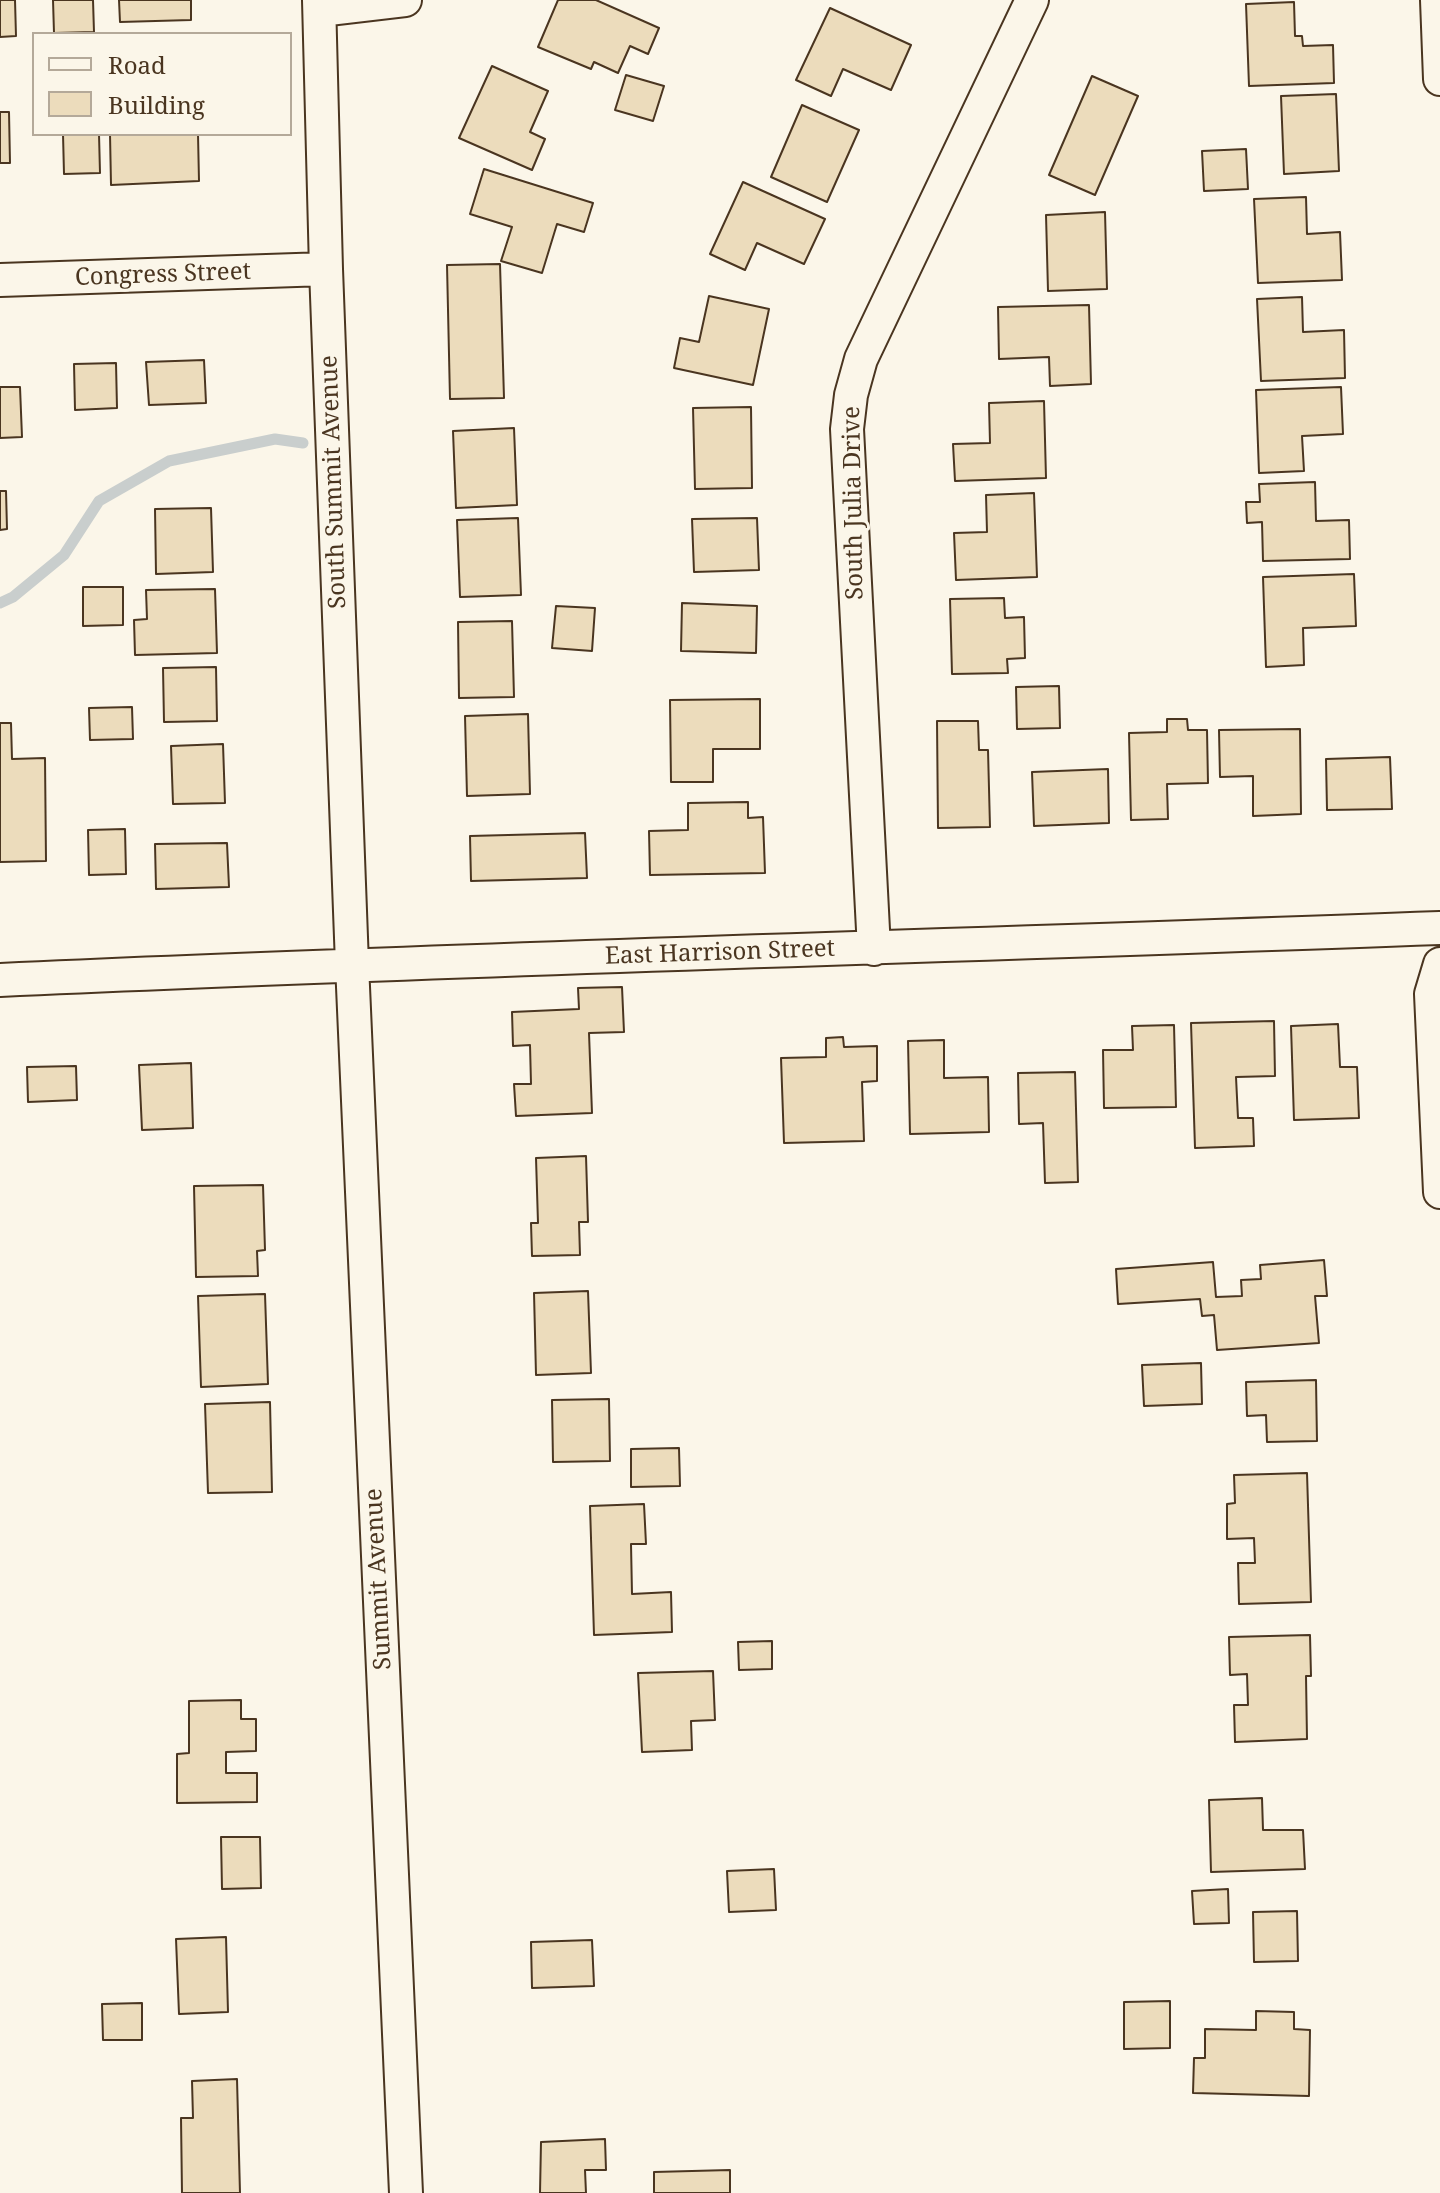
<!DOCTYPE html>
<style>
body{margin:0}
#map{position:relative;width:1440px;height:2193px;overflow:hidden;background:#fbf6e9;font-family:"Noto Serif",serif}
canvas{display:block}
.legend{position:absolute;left:32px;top:32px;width:260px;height:104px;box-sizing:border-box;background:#fbf6e9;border:2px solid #b4a999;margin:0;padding:10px 14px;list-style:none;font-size:24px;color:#4a3520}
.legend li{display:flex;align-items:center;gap:16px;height:40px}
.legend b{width:40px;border:2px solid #b4a999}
</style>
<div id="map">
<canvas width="1440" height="2193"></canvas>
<ul class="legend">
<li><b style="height:10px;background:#fbf6e9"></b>Road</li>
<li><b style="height:22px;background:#ecdcbc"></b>Building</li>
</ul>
</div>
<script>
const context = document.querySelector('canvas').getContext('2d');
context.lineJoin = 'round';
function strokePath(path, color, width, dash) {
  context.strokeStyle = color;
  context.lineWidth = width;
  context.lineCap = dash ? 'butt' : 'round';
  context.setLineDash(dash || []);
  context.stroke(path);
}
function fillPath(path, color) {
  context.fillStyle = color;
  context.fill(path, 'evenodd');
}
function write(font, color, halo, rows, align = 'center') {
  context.font = font + ' "Noto Serif",serif';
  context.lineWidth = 6;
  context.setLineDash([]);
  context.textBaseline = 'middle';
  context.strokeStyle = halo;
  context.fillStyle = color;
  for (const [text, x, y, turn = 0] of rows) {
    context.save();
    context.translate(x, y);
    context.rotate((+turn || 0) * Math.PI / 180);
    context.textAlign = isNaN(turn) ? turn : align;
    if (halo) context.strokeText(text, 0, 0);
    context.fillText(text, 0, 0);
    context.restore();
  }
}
strokePath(new Path2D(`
 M 0,603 L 13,597 L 64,555 L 99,501 L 169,461 L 275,439 L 303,443`), '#c9cecd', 11);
const building = new Path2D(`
 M 0,0 L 15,0 L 16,36 L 0,37 Z
 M 53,0 L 93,0 L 94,32 L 54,33 Z
 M 119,0 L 191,0 L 191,20 L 120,22 Z
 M 558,0 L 596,0 L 659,28 L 648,54 L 630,46 L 618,73 L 594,62 L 591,69 L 538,47 Z
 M 1294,2 L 1295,36 L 1302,36 L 1303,46 L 1333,45 L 1334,83 L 1249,86 L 1246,4 Z
 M 830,8 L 911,45 L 891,90 L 843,69 L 831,96 L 796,80 Z
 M 492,66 L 548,91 L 530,132 L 545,139 L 532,170 L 459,138 Z
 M 626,75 L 664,86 L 653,121 L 615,110 Z
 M 1092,76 L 1138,96 L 1095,195 L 1049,175 Z
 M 1336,94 L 1339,171 L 1284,174 L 1281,96 Z
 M 802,105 L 859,130 L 827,202 L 771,177 Z
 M 0,112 L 9,112 L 10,163 L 0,163 Z
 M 63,134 L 99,134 L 100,173 L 64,174 Z
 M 110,134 L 198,134 L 199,181 L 111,185 Z
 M 1246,149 L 1248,189 L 1204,191 L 1202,151 Z
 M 484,169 L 593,203 L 584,232 L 557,224 L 542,273 L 501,261 L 512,227 L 470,214 Z
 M 743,182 L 825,219 L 804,264 L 757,243 L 745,270 L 710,254 Z
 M 1306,197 L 1307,234 L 1340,232 L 1342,280 L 1258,283 L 1254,199 Z
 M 1105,212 L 1107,289 L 1048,291 L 1046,215 Z
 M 500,264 L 504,398 L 450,399 L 447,265 Z
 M 709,296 L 769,309 L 753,385 L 674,368 L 680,338 L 699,342 Z
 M 1302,297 L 1303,332 L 1344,330 L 1345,378 L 1261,381 L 1257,299 Z
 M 1089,305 L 1091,384 L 1050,386 L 1049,357 L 999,359 L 998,307 Z
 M 204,360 L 206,403 L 149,405 L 146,362 Z
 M 116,363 L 117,408 L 75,410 L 74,364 Z
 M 0,387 L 20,387 L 22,437 L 0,438 Z
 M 1341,387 L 1343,434 L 1302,436 L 1304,471 L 1259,473 L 1256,390 Z
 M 1044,401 L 1046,478 L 955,481 L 953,444 L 990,443 L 989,403 Z
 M 751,407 L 752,488 L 695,489 L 693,408 Z
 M 514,428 L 517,505 L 456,508 L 453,431 Z
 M 1315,482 L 1316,521 L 1349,520 L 1350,559 L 1263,561 L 1262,522 L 1247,523 L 1246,502 L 1260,502 L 1259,484 Z
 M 0,491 L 6,491 L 7,529 L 0,530 Z
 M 1034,493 L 1037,577 L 956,580 L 954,533 L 987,532 L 986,495 Z
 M 211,508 L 213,572 L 156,574 L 155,509 Z
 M 518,518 L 521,595 L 460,597 L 457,520 Z
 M 757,518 L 759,570 L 694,572 L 692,519 Z
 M 1354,574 L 1356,626 L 1303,628 L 1304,665 L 1266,667 L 1263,577 Z
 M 83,587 L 123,587 L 123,625 L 83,626 Z
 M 215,589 L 217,653 L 135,655 L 134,620 L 147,619 L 146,590 Z
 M 1004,598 L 1005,618 L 1024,617 L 1025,658 L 1007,659 L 1008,673 L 952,674 L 950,599 Z
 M 682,603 L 757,606 L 756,653 L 681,651 Z
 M 556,606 L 595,608 L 592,651 L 552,648 Z
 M 512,621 L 514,697 L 459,698 L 458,622 Z
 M 216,667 L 217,721 L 164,722 L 163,668 Z
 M 1059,686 L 1060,728 L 1017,729 L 1016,687 Z
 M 760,699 L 760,749 L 713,749 L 713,782 L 671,782 L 670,700 Z
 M 132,707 L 133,739 L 90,740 L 89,708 Z
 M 528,714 L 530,794 L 467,796 L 465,716 Z
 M 1167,719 L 1187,719 L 1188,730 L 1207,730 L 1208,783 L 1167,784 L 1168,819 L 1131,820 L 1129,733 L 1167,732 Z
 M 937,721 L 978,721 L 979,750 L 988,750 L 990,827 L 938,828 Z
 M 0,723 L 11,723 L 12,759 L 45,758 L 46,861 L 0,862 Z
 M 1300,729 L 1301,814 L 1253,816 L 1253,776 L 1220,777 L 1219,730 Z
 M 223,744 L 225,803 L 173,804 L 171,746 Z
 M 1390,757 L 1392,809 L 1327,810 L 1326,759 Z
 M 1108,769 L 1109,823 L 1034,826 L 1032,772 Z
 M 748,802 L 748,818 L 763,817 L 765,873 L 650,875 L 649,831 L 688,830 L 688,803 Z
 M 125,829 L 126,874 L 89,875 L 88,830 Z
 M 585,833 L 587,878 L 471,881 L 470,836 Z
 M 227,843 L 229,887 L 156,889 L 155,844 Z
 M 622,987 L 624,1032 L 589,1033 L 592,1113 L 516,1116 L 514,1084 L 531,1084 L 530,1045 L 513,1046 L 512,1012 L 579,1009 L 578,988 Z
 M 1274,1021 L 1275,1076 L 1236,1077 L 1238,1118 L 1253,1118 L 1254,1146 L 1195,1148 L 1191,1023 Z
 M 1338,1024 L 1340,1067 L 1357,1067 L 1359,1118 L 1294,1120 L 1291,1026 Z
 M 1174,1025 L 1176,1107 L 1104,1108 L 1103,1050 L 1133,1050 L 1132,1026 Z
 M 843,1037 L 844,1047 L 877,1046 L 877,1081 L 862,1082 L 864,1141 L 784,1143 L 781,1058 L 826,1057 L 826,1038 Z
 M 944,1040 L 944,1078 L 988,1077 L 989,1132 L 910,1134 L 908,1041 Z
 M 191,1063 L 193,1128 L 142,1130 L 139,1065 Z
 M 76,1066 L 77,1100 L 28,1102 L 27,1067 Z
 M 1075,1072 L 1078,1182 L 1045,1183 L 1043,1123 L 1019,1124 L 1018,1073 Z
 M 586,1156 L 588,1222 L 579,1222 L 580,1255 L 532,1256 L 531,1223 L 538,1223 L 536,1158 Z
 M 263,1185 L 265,1250 L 257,1251 L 258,1276 L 196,1277 L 194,1186 Z
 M 1324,1260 L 1327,1296 L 1315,1296 L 1319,1343 L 1217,1350 L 1214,1315 L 1202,1316 L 1200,1299 L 1118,1304 L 1116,1269 L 1213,1262 L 1216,1297 L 1242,1296 L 1241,1280 L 1261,1279 L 1260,1265 Z
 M 588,1291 L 591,1373 L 536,1375 L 534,1293 Z
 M 265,1294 L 268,1384 L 201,1387 L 198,1296 Z
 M 1201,1363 L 1202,1404 L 1144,1406 L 1142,1365 Z
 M 1316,1380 L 1317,1441 L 1267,1442 L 1266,1415 L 1247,1416 L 1246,1382 Z
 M 609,1399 L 610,1461 L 553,1462 L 552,1400 Z
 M 270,1402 L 272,1492 L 208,1493 L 205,1404 Z
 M 679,1448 L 680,1486 L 631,1487 L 631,1449 Z
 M 1307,1473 L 1311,1602 L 1239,1604 L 1238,1563 L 1255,1563 L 1254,1538 L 1227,1539 L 1227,1504 L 1235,1503 L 1234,1475 Z
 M 644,1504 L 646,1544 L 631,1544 L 632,1594 L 671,1592 L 672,1632 L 594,1635 L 590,1506 Z
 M 1310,1635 L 1311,1676 L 1306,1676 L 1307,1739 L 1235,1742 L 1234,1705 L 1248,1705 L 1247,1674 L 1230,1675 L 1229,1637 Z
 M 772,1641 L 772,1669 L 739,1670 L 738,1642 Z
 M 713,1671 L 715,1720 L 691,1721 L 692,1750 L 642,1752 L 638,1673 Z
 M 241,1700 L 241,1719 L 256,1719 L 256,1751 L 226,1752 L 226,1773 L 257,1773 L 257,1802 L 177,1803 L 177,1754 L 189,1753 L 189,1701 Z
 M 1262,1798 L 1263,1830 L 1303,1830 L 1305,1869 L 1211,1872 L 1209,1800 Z
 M 221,1837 L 260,1837 L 261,1888 L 222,1889 Z
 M 774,1869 L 776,1910 L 729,1912 L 727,1871 Z
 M 1228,1889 L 1229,1923 L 1194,1924 L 1192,1891 Z
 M 1297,1911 L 1298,1961 L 1254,1962 L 1253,1912 Z
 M 226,1937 L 228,2012 L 179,2014 L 176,1939 Z
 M 592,1940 L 594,1986 L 532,1988 L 531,1942 Z
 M 1170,2001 L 1170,2048 L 1124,2049 L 1124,2002 Z
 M 142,2003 L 142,2040 L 103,2040 L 102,2004 Z
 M 1256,2011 L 1294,2012 L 1294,2029 L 1310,2030 L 1309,2096 L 1193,2093 L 1194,2058 L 1205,2058 L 1205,2029 L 1256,2030 Z
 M 237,2079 L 240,2193 L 182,2193 L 181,2118 L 193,2118 L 192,2081 Z
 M 605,2139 L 606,2170 L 585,2170 L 586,2193 L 540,2193 L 541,2142 Z
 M 730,2170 L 730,2193 L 654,2193 L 654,2172 Z`);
fillPath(building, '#ecdcbc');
strokePath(building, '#4a3520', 2);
const street = new Path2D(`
 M 319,0 L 326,269 L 352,964 L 406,2193
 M 1437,0 L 1440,79
 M 320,10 L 405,0
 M 0,280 L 326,269
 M 874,949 L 847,429 L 851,395 L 861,359 L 1032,0
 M 1440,964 L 1431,994 L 1440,1192
 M 0,980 C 480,958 960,946 1440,928`);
strokePath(street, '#4a3520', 36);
strokePath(street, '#fbf6e9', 32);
write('24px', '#4a3520', '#fbf6e9', [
 ["Congress Street",163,275,-2],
 ["South Summit Avenue",334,482,-92],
 ["South Julia Drive",854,503,-91],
 ["East Harrison Street",720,953,-2],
 ["Summit Avenue",379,1579,-93]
]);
</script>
